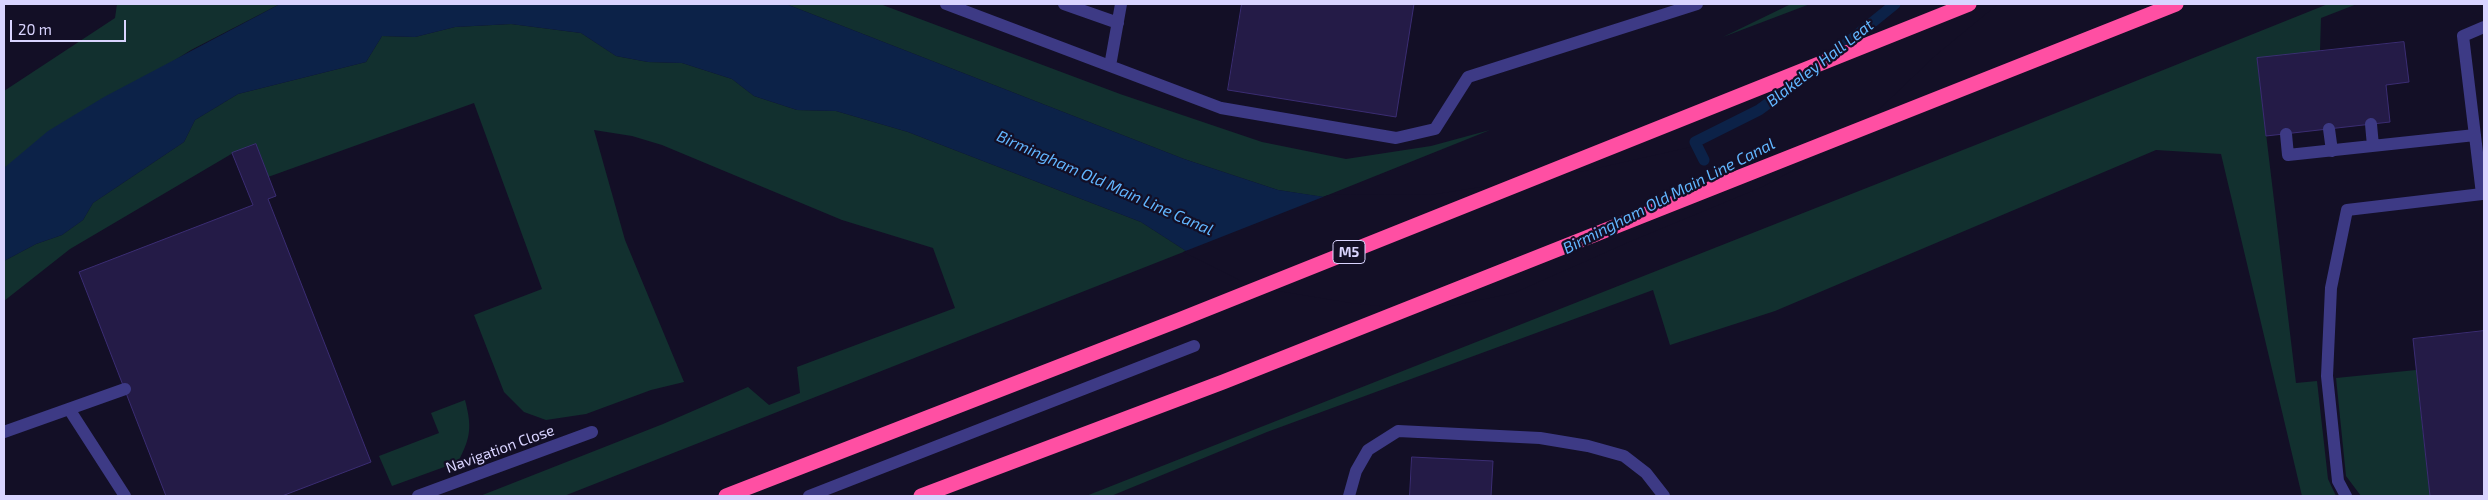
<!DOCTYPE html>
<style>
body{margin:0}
#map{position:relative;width:2488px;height:500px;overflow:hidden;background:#130f26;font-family:"Exo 2",sans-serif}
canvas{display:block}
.frame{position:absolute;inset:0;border:5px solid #d9d4ff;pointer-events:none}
.scale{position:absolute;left:10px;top:20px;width:116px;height:22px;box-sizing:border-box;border:2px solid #d9d4ff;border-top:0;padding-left:6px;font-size:15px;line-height:18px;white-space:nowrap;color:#d9d4ff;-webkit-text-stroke:4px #130f26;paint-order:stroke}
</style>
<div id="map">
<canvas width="2488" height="500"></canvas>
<div class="frame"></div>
<div class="scale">20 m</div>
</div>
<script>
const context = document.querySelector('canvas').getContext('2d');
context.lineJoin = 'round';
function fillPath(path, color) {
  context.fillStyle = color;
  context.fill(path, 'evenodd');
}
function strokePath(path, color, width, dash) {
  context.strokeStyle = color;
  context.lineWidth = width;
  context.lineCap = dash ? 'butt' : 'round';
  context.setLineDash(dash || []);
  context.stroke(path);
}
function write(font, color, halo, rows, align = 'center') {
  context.font = font + ' "Exo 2",sans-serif';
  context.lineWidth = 4.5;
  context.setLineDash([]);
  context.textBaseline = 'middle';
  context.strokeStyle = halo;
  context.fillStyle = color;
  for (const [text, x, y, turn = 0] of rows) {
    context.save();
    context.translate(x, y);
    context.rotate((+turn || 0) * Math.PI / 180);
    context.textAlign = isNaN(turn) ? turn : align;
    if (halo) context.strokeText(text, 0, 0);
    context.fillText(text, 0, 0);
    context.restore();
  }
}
fillPath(new Path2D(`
 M 117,4 L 280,4 L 191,50 L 4,168 L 4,91 L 115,18 Z
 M 786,4 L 880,4 L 1120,94 L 1262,142 L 1346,159 L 1431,146 L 1490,130 L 1323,197 L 1278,190 L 1184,159 Z
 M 1791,4 L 1810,4 L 1723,37 Z
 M 2328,4 L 2357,4 L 2321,18 L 2320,51 L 2257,59 L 2296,383 L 2317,381 L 2328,479 L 2336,496 L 2302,496 L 2221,154 L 2156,150 L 1775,311 L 1670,345 L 1653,290 L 1267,432 L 1111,496 L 1086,496 L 2011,131 Z
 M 511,24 L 581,33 L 616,56 L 648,62 L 682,63 L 732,79 L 754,96 L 797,110 L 836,111 L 908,132 L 1141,222 L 1186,251 L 564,496 L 480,496 L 663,424 L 748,387 L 769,405 L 800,393 L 797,367 L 955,308 L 933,248 L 842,220 L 662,145 L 632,136 L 594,130 L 625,240 L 684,382 L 651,390 L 586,414 L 546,420 L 524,412 L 504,392 L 474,315 L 542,289 L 474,103 L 268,177 L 256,144 L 233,153 L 70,249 L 4,301 L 4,261 L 36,244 L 62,235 L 83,220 L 93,203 L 184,142 L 195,120 L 238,94 L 366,62 L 382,36 L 415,37 L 455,27 Z
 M 2416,370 L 2430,496 L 2361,496 L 2346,476 L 2336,378 Z
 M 465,400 C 472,427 471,437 458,462 L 392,486 L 379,456 L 439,433 L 431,413 Z`), '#12302f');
fillPath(new Path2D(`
 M 280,4 L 786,4 L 1184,159 L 1278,190 L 1338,199 L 1437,196 L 1584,174 L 1692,149 L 1935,53 L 1844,140 L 1186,251 L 1141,222 L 908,132 L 836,111 L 797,110 L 754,96 L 732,79 L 682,63 L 648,62 L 616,56 L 581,33 L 511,24 L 455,27 L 415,37 L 382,36 L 366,62 L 238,94 L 195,120 L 184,142 L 93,203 L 83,220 L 62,235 L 36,244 L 4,261 L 4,168 L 48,131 L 104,97 Z`), '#0c2248');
fillPath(new Path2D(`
 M 1903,4 L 1998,4 L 1936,55 L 1845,142 L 1836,148 L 1762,187 L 1629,242 L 1514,293 L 1427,311 L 1351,303 L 1254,287 L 1183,252 L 1328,195 L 1436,194 L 1584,171 L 1691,147 L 1765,111 L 1840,57 Z`), '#130f26');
strokePath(new Path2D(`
 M 1831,56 L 1895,4
 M 1704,160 L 1695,142 L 1759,110 L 1815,69`), '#0c2248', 11);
const building = new Path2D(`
 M 1242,4 L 1414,4 L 1396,117 L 1228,90 Z
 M 2404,42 L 2409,82 L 2386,85 L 2390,122 L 2266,136 L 2257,58 Z
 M 256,144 L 276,196 L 268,199 L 371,462 L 282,496 L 166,496 L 79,272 L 253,205 L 232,153 Z
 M 2484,331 L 2484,496 L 2430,496 L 2413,339 Z
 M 1412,457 L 1493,461 L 1491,496 L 1410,496 Z`);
fillPath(building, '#241b47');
strokePath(building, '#3b2d73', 1);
strokePath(new Path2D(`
 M 946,4 L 1110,66
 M 1064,4 L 1118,23
 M 1121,4 L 1110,66 L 1221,108 L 1396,138 L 1435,129 L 1468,77 L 1697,4
 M 2484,27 L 2463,36 L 2482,194 L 2484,194
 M 2371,124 L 2373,146
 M 2329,129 L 2332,151
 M 2286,134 L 2288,155 L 2475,135
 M 69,409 L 125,496
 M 4,432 L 125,389
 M 809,496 L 1194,346
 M 1349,496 L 1356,471 L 1368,450 L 1398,431 L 1540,438 L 1588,446 L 1624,456 L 1646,473 L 1664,496
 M 2346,496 L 2338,481 L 2327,376 L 2331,288 L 2347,210 L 2482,194`), '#3d3a85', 12);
strokePath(new Path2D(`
 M 418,496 L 592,432`), '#3d3a85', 12);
strokePath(new Path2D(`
 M 726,496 L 1179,320 L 1969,4
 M 921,496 L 1223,382 L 2176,4`), '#ff4fa3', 15);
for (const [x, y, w] of [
 [1349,252,32]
]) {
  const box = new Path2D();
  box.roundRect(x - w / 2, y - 11.5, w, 23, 4);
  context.fillStyle = '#130f26';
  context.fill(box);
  strokePath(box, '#d9d4ff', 1);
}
write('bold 14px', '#d9d4ff', null, [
 ["M5",1349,252]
]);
write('15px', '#d9d4ff', '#130f26', [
 ["Navigation Close",500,449,-20]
]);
write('italic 16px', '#62b6ff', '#130f26', [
 ["Blakeley Hall Leat",1820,63,-38],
 ["Birmingham Old Main Line Canal",1105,183,24],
 ["Birmingham Old Main Line Canal",1669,196,-27]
]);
</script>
